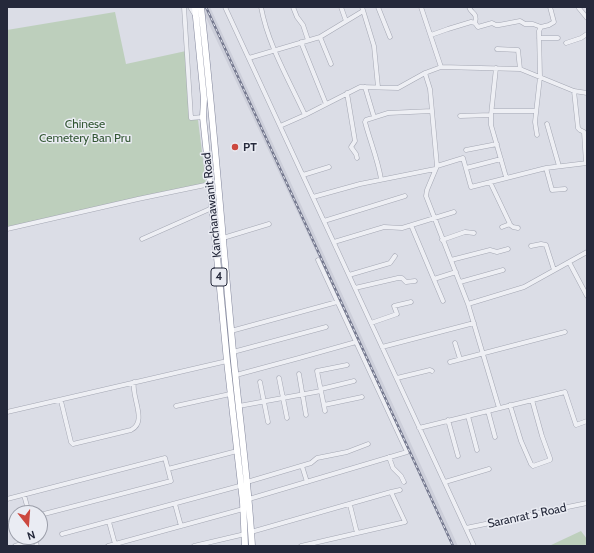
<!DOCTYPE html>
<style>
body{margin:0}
#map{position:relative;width:594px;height:553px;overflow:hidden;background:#dbdde6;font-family:Cabin,sans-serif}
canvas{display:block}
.frame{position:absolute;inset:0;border:8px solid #25293b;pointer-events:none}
.north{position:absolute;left:8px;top:505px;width:40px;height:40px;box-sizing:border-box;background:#eaecf3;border:1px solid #9b9ea9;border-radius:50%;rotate:163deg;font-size:11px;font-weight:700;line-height:16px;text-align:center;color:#25293b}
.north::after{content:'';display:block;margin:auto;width:14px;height:18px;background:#cc483f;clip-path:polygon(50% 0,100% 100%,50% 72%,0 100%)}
</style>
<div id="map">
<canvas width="594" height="553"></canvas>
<div class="frame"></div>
<div class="north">N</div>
</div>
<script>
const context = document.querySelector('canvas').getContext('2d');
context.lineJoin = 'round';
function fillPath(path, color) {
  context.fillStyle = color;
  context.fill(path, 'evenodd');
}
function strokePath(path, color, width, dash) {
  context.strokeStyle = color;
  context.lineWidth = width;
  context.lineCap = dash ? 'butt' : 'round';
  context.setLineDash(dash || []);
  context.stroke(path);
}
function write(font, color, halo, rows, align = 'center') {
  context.font = font + ' Cabin,sans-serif';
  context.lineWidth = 3;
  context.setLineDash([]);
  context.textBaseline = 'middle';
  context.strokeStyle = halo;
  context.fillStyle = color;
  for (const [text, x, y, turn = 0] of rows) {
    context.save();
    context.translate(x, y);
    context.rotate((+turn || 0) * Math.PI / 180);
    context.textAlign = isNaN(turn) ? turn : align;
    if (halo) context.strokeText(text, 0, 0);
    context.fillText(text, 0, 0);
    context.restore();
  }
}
fillPath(new Path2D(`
 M 201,7 L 210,7 L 458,546 L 452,546 L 365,356 Z`), '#cdcfda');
fillPath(new Path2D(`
 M 115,12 L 126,64 L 186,51 L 190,120 L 198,120 L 206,184 L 7,228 L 7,30 Z
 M 581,531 L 587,539 L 587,546 L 549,546 Z`), '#bdcfbc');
const minor = new Path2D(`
 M 184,7 L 191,118 L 203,117
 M 190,7 L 195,15
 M 225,7 L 474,546
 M 261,7 C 268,45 289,80 305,115
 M 293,7 L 297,17 L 303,25 L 308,40
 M 341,7 L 346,21
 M 362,7 L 374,46 L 378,87
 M 378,7 L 390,37
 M 421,7 L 441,67
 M 469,7 C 471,14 478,12 475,23
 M 578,7 L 587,18
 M 431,35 L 448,29 L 471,22 L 475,23 L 478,27 L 492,23 L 496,25 L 499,25 L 520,21 L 525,24 L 533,24 L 541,27
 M 320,37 L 331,64
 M 539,38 L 558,38
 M 301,42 L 326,104
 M 566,43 L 581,38 L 587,34
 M 497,49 L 518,50 L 520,69
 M 249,58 L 320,37 L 363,11
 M 496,68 L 491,115 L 491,125 L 506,177
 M 425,73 L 430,89 L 437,166 L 427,190 L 426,196 L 468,304 L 499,408
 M 365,87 L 374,117
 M 574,91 L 578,128 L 580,130 L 584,132 L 586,163
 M 347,93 L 355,141 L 351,147 L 356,154 L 357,158
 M 492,111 L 536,111
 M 460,116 L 491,115
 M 547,124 L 559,166
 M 280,126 L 305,115 L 360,87 L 398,88 L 425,73 L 441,67 L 520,69 L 574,91 L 587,93
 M 537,135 L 535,122 L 540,77 L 539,31 L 541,27 L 549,25 L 554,22 L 550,7
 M 466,150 L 497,144
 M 437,166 L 463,158 L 471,187 L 546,168 L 587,163
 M 466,168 L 501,159
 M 546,168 L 552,190 L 565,189
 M 303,175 L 329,167
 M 381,179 C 378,160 370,141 365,122 L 366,120 L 388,113 L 432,111
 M 490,182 L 510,224 L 502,227
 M 313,197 L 360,184 L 435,169
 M 324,221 L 405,196
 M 509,224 L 513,227 L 518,228
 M 411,225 L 443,301
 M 7,229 L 138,199 L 210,184
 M 223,238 L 269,224
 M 142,239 L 212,208
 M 442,240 L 465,232 L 474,233
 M 334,242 L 384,227 L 402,228 L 454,212
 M 531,246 L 541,244 L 546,245 L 554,270
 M 451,260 L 490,250 L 497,252 L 508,249
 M 569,262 L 587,296
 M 349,275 L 390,263 L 395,256
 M 434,279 L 456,272
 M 460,282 L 503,270
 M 355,288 L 398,278 L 402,278 L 406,282 L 415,281
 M 468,304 L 524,287 L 587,252
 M 371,323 L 397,314 L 394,306 L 411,302
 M 231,331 L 337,302
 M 455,343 L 460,359
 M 382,347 L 474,323
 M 233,352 L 326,327
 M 450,362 L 565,332
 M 299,374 L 306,415
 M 236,375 L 299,358 L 356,342 L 318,260
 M 279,378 L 287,418
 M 397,378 L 430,370 L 432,371
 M 260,382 L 268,422
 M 321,389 L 354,381
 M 61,401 L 71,442 L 73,444 L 131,430 C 148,422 131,397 134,382
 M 324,405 L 362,397
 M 510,405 L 521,441 L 531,464 L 533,466 L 550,460 L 550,458 L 542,436 L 532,400
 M 176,406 L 230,394
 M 239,406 L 321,391
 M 325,411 L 317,371 L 347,365
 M 488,411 L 495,437
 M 7,412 L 227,361
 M 468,416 L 477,450
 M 448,420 L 458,456
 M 419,428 L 565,392 L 576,425 L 587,421
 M 389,457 L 393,468 L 401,476 L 404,482
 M 302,466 L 307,482
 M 168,469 L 237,451
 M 247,482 L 311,463 L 317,458 L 347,452 L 368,444
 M 445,482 L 489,469
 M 391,492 L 400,490
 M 24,495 L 29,513
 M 7,499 L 165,458 L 171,481 L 40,515
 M 249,499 L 407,452 L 356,342
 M 175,504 L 181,526
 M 350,505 L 357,533
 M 109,522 L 115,544
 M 7,524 L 16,522
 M 466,528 L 587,503
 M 251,532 L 391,492 L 405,522 L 301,546
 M 62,534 L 243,485
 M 34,537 L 37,546
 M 15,546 L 35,540
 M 108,546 L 243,509
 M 194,546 L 245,534`);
const highway = new Path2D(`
 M 195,7 L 204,99 L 203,117 L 210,184 L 227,361 L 243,502 L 245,546
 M 201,7 C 213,114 221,222 231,329 C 237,402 248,473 252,546`);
strokePath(minor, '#a4a7b3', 5);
strokePath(highway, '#83879c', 7);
strokePath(minor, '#eeeff4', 4);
strokePath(highway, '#fff', 6);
const rail = new Path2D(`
 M 206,7 L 453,546`);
strokePath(rail, '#75798f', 2.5);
strokePath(rail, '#eaecf3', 1, [3]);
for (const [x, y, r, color] of [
 [235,147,4,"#cc483f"]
]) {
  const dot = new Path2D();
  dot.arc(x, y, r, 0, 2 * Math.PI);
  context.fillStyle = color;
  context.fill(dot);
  strokePath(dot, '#eaecf3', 1.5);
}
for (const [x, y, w] of [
 [219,277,16]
]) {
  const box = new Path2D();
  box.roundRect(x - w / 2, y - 9, w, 18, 3);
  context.fillStyle = '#eaecf3';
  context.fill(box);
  strokePath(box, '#25293b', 1);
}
write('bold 11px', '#25293b', null, [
 ["4",219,277]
]);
write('12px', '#335734', '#eaecf3', [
 ["Chinese",85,124],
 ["Cemetery Ban Pru",85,138]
]);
write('bold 12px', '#25293b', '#eaecf3', [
 ["PT",243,147]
], 'left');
write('12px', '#25293b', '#eaecf3', [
 ["Kanchanawanit Road",212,205,-96],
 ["Saranrat 5 Road",527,516,-12]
]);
</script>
